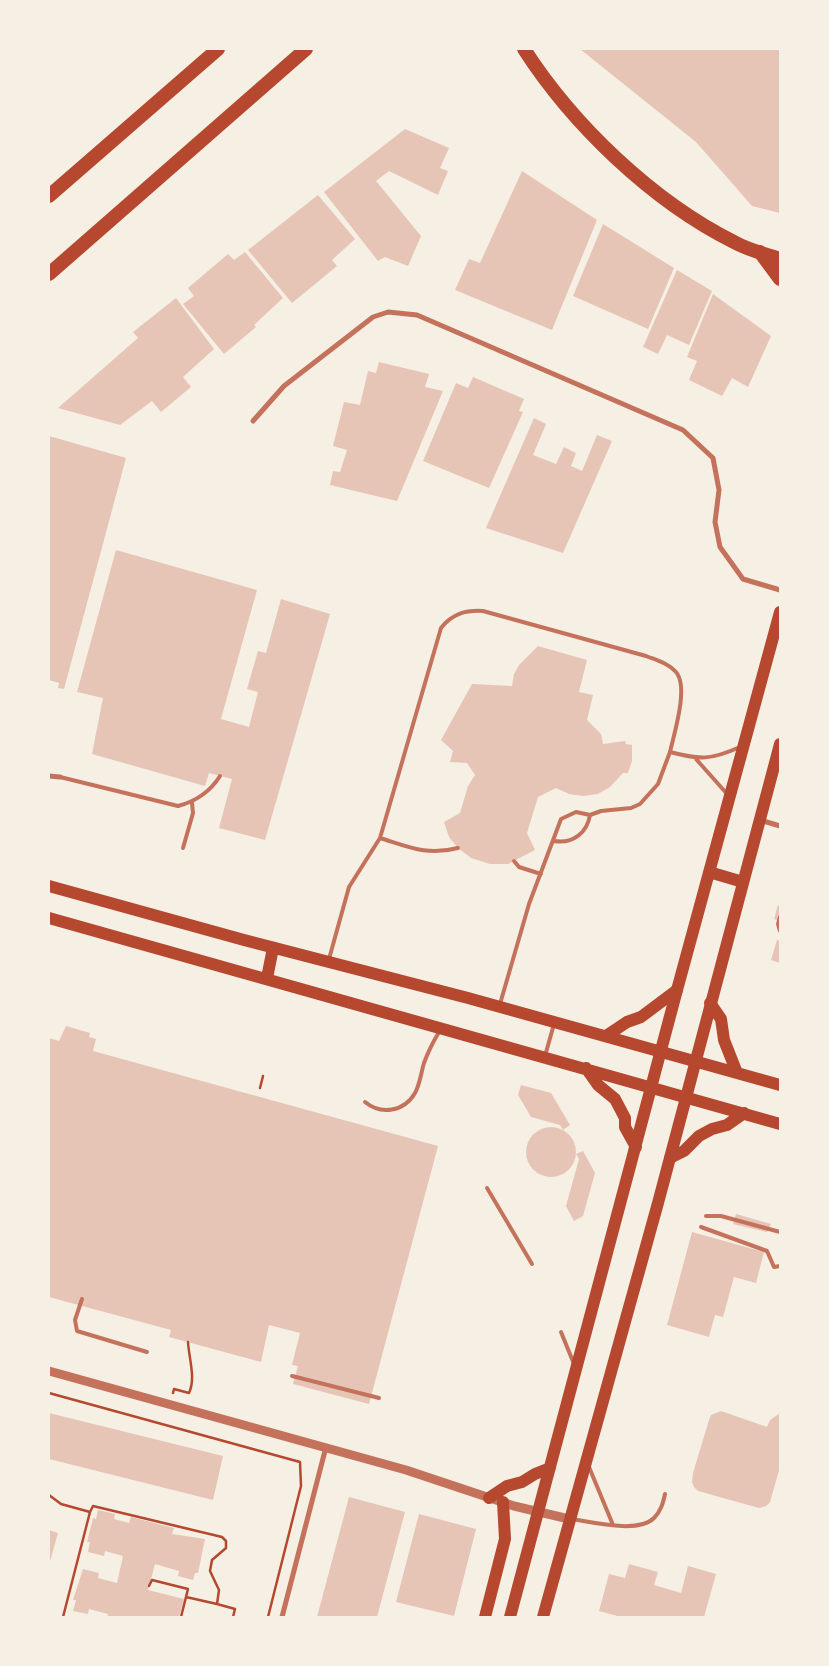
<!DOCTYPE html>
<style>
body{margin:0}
#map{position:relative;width:829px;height:1666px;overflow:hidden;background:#f6efe4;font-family:Quicksand,sans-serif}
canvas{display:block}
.frame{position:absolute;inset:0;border:50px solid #f6efe4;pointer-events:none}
</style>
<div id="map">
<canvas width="829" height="1666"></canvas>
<div class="frame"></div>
</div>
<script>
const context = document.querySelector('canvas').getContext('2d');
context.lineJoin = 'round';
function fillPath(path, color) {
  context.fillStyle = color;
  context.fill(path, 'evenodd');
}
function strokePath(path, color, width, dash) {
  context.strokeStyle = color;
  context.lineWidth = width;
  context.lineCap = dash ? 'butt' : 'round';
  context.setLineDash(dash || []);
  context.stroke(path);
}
fillPath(new Path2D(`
 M 580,49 L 780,49 L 780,213 L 752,206 L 696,142 Z
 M 405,129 L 449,148 L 440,168 L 448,171 L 438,195 L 389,171 L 376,181 L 421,236 L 408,266 L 385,257 L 378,261 L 324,192 Z
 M 522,171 L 597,220 L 552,330 L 455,290 L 469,259 L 480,263 Z
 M 318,195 L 355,239 L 332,260 L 337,266 L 292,303 L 248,250 Z
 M 603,224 L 674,268 L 648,329 L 573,296 Z
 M 245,252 L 283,298 L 254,325 L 256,327 L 224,354 L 183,304 L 194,296 L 188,288 L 228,254 L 234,260 Z
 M 677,270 L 712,291 L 689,345 L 667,335 L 658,354 L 643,347 Z
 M 713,294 L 771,336 L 748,387 L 732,378 L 722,396 L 689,380 L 697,361 L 687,357 Z
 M 176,298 L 214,349 L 183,377 L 191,387 L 161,412 L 152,401 L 120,425 L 58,408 L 138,338 L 133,332 Z
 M 379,362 L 429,374 L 425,387 L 443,391 L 397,501 L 330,485 L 333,471 L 340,472 L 347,450 L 333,446 L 344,402 L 360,405 L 368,371 L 376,373 Z
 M 473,377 L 524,399 L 519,411 L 523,412 L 489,488 L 423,461 L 456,383 L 468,388 Z
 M 534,418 L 546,424 L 533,455 L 556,464 L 564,447 L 576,453 L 571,466 L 582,471 L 597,435 L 612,441 L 563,553 L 486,528 Z
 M 49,436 L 126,458 L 64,689 L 58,688 L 59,683 L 49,680 Z
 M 116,550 L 257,590 L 221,719 L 249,727 L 258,692 L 247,689 L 258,651 L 266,653 L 281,599 L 330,614 L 265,840 L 219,828 L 232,779 L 209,773 L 205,786 L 92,754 L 103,698 L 77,692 Z
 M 538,646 L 587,660 L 579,692 L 593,695 L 587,720 L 601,734 L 603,744 L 625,741 L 626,744 L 632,745 L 632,761 L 628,773 L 623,773 L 610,787 L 598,794 L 583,796 L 569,794 L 556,788 L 538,797 L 527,833 L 535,850 L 508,864 L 490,864 L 471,858 L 458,848 L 449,837 L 444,822 L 460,813 L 468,786 L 475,775 L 467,763 L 450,762 L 453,751 L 441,740 L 472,684 L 512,686 L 514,674 L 519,665 Z
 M 778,905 L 780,906 L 780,921 L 774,919 Z
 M 777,940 L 780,941 L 780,963 L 771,960 Z
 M 66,1026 L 90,1033 L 89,1037 L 96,1039 L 93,1051 L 438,1146 L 369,1404 L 293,1384 L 298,1366 L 292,1365 L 300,1333 L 269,1325 L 261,1362 L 169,1337 L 171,1330 L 49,1297 L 49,1038 L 59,1041 Z
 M 521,1085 L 551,1093 L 570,1125 L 563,1130 L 560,1125 L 531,1117 L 518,1095 Z
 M526 1152a25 25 0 1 1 50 0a25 25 0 1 1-50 0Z
 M 583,1151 L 595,1173 L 583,1216 L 574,1221 L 566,1206 L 579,1159 L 576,1154 Z
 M 736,1214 L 771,1224 L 767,1232 L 733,1224 Z
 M 692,1232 L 764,1252 L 756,1283 L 734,1277 L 723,1317 L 715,1315 L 709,1337 L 667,1325 Z
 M 721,1411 L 767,1427 L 770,1420 L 780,1413 L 780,1467 L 770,1502 L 766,1506 L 759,1508 L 698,1491 L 694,1487 L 692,1482 L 693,1473 L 709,1420 L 711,1415 Z
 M 49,1413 L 223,1456 L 213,1500 L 49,1459 Z
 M 349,1497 L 405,1512 L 377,1617 L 317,1617 Z
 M 98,1510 L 115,1514 L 114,1519 L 129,1523 L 131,1517 L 174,1528 L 172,1534 L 205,1539 L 198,1573 L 195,1573 L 193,1580 L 178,1576 L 179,1571 L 155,1564 L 148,1590 L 184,1599 L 179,1617 L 107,1617 L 108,1614 L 89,1609 L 88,1614 L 73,1611 L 76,1600 L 73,1600 L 83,1569 L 99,1573 L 98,1578 L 117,1583 L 123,1556 L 105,1551 L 104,1556 L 88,1552 L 90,1542 L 87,1542 L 93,1518 L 96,1519 Z
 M 419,1514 L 476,1529 L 454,1616 L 396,1602 Z
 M 49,1530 L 58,1533 L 49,1565 Z
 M 629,1564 L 658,1572 L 654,1585 L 681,1593 L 688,1566 L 716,1574 L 704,1617 L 621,1617 L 599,1611 L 609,1574 L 625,1578 Z`), '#e6c5b7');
strokePath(new Path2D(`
 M 260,1088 L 263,1076
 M 49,1393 L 300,1462 L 301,1486 L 268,1617
 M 173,1393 L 174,1389 L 189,1393 C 196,1378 189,1359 188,1342
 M 49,1495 L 61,1504 L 90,1512 L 93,1506 L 222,1537 L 226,1541 L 226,1548 L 212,1560 L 210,1571 L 219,1590 L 217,1604 L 186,1597
 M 149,1586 L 152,1580 L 188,1589 L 181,1617
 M 217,1604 L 235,1609 L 233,1617
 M 63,1617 L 90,1512`), '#b5482f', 2.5);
strokePath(new Path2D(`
 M 696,759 L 728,795
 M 60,777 L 178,806 C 197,801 210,792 220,776
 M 380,838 C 409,847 427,856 458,848
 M 554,841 C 573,844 587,833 590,815
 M 183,848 L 193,813 L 192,803
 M 514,861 L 519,867 L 541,874
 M 780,917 L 778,924 L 780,931
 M 329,959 L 349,887 L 380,838 L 441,628 C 452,614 465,610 483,611 L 646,656 C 656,660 668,663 676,672 C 689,687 674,734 670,752 C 700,760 711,760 740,747
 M 500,1004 L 529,904 L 561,819 L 576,812 L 590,815 L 601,811 L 631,808 L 640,804 L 658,784 L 670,752
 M 545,1056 L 554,1024
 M 365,1102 C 381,1115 404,1112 415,1093 C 420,1084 421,1073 424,1063 C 428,1052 433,1042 439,1032
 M 487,1188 L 532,1264
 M 706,1216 L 721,1216 L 780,1232
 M 701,1227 L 767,1251 L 774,1267 L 780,1266
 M 82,1299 L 75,1320 L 77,1331 L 147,1352
 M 561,1332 L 574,1364
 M 292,1376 L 379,1398
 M 589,1467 L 613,1525
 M 571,1519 C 592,1522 638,1534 654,1518 C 661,1511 663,1503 665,1494`), '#c5725c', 4);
strokePath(new Path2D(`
 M 253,421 L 284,386 L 373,317 L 388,312 L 417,315 L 683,430 L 713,458 L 719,490 L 715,522 L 720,547 L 743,579 L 780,590
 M 49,776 L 60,777
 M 760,820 L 780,826
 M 282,1617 L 326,1447`), '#c5725c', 5);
strokePath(new Path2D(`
 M 49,1371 L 406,1470 L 514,1506 L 569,1519`), '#c5725c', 9);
strokePath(new Path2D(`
 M 709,872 L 743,882
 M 489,1498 L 507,1486 L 522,1482 L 535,1474 L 550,1468
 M 485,1617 L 505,1539 L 503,1502
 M 510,1617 L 677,990 L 780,612
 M 543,1617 L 658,1203 L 780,744`), '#b5482f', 12);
strokePath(new Path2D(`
 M 49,886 L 244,940 L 468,998 L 780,1085
 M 49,918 L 780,1124
 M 267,978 L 273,948
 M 710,1003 L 721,1019 L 724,1040 L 737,1073
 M 606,1036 L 627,1022 L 641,1017 L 677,990
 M 586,1068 L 598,1085 L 615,1099 L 625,1118 L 625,1127 L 636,1147
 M 670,1158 L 684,1151 L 699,1136 L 712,1129 L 727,1125 L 744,1113`), '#b5482f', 12);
strokePath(new Path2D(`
 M 524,49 C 573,125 652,201 734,242 C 748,250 765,254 780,259
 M 49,196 L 218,49
 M 760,252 L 780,279
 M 49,274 L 306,49`), '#b5482f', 14);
</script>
